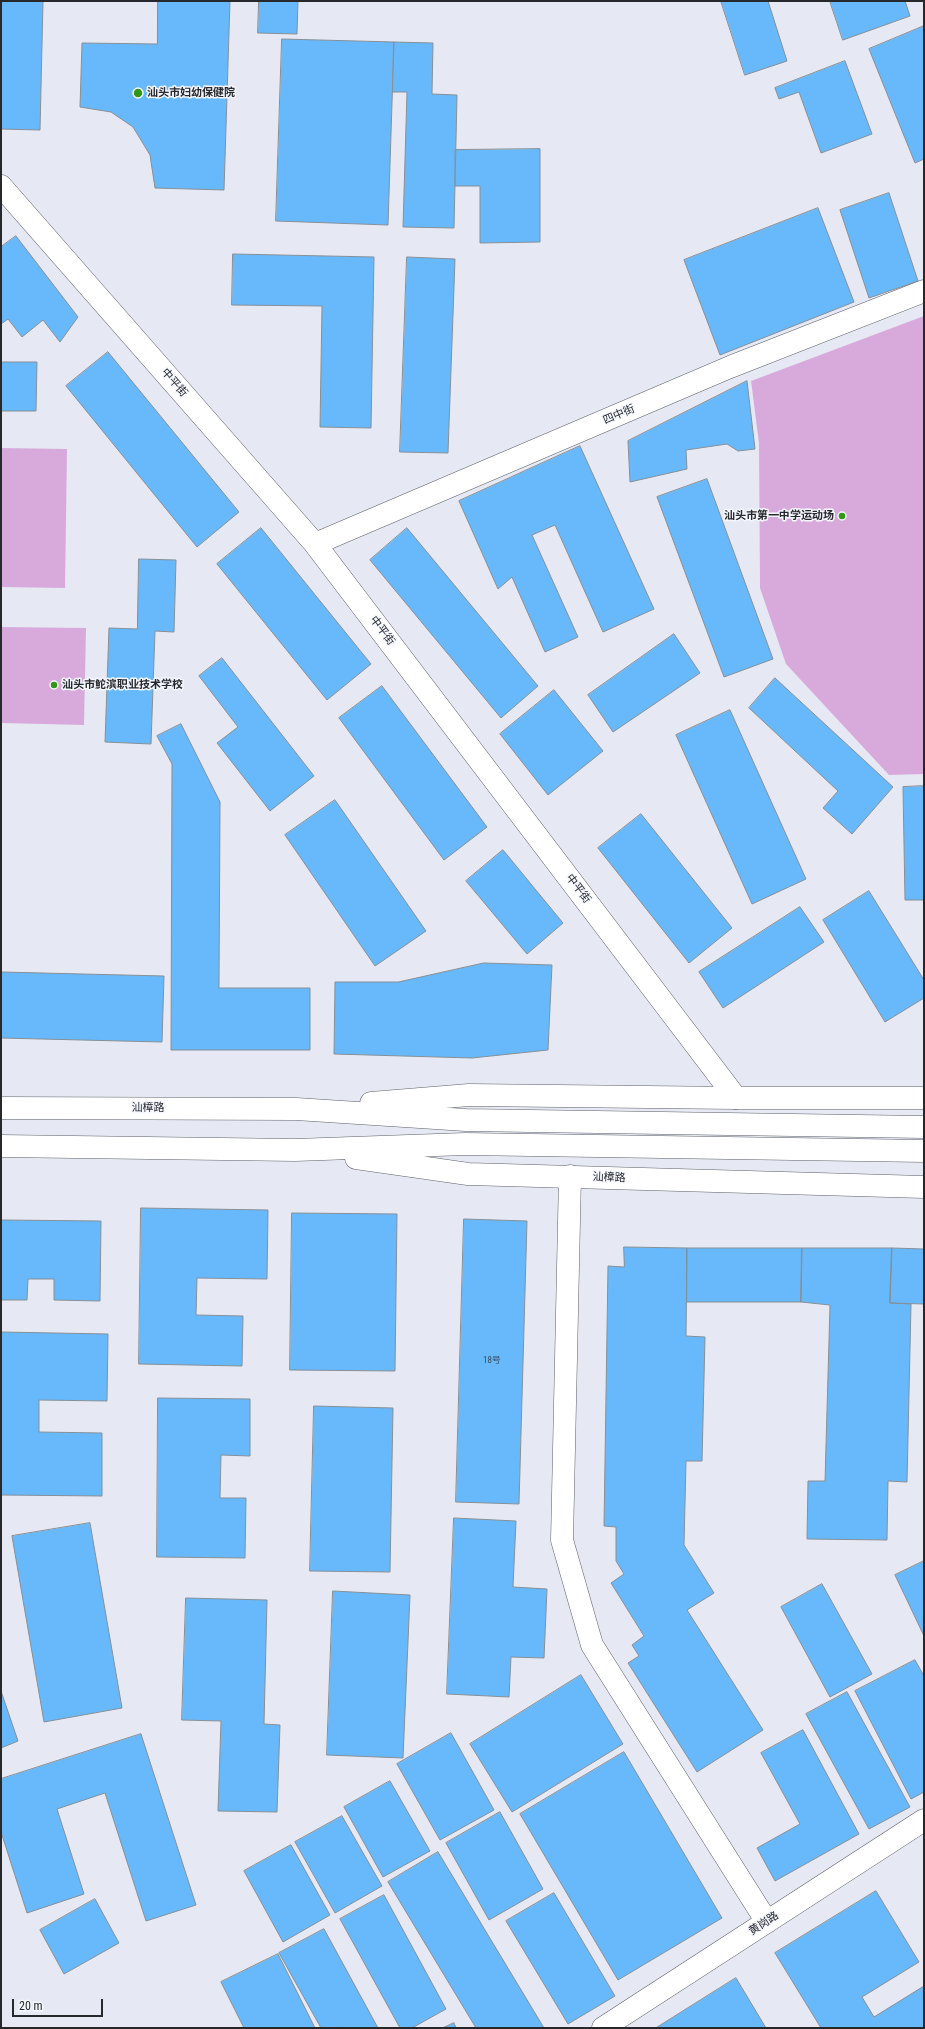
<!DOCTYPE html>
<meta charset="utf-8">
<style>
body{margin:0}
#map{position:relative;width:925px;height:2029px;overflow:hidden;background:#e6e9f3;font-family:"Roboto Condensed",sans-serif}
canvas{display:block}
.frame{position:absolute;inset:0;border:2px solid #27282c;pointer-events:none}
.scale{position:absolute;left:12px;top:1999px;width:91px;height:18px;box-sizing:border-box;border:2px solid #27282c;border-top:0;padding-left:5px;font-size:12px;line-height:14px;white-space:nowrap;color:#27282c;-webkit-text-stroke:3px #f4f7ff;paint-order:stroke}
</style>
<div id="map">
<canvas width="925" height="2029"></canvas>
<div class="frame"></div>
<div class="scale">20 m</div>
</div>
<script>
const context = document.querySelector('canvas').getContext('2d');
context.lineJoin = 'round';
function fillPath(path, color) {
  context.fillStyle = color;
  context.fill(path, 'evenodd');
}
function strokePath(path, color, width, dash) {
  context.strokeStyle = color;
  context.lineWidth = width;
  context.lineCap = dash ? 'butt' : 'round';
  context.setLineDash(dash || []);
  context.stroke(path);
}
function write(font, color, halo, rows, align = 'center') {
  context.font = font + ' "Roboto Condensed","Noto Sans SC",sans-serif';
  context.lineWidth = 3;
  context.setLineDash([]);
  context.textBaseline = 'middle';
  context.strokeStyle = halo;
  context.fillStyle = color;
  for (const [text, x, y, turn = 0] of rows) {
    context.save();
    context.translate(x, y);
    context.rotate((+turn || 0) * Math.PI / 180);
    context.textAlign = isNaN(turn) ? turn : align;
    if (halo) context.strokeText(text, 0, 0);
    context.fillText(text, 0, 0);
    context.restore();
  }
}
fillPath(new Path2D(`
 M 924,316 L 924,774 L 889,775 L 786,664 L 760,588 L 759,443 L 751,381 Z
 M 1,448 L 67,449 L 65,588 L 1,587 Z
 M 1,627 L 86,628 L 84,725 L 1,723 Z`), '#d8aadc');
const building = new Path2D(`
 M 1,1 L 43,1 L 40,130 L 1,129 Z
 M 158,1 L 230,1 L 224,190 L 155,188 L 150,155 L 133,127 L 111,112 L 80,107 L 82,43 L 157,44 Z
 M 259,1 L 298,1 L 297,34 L 258,33 Z
 M 721,1 L 768,1 L 787,61 L 745,75 Z
 M 830,1 L 905,1 L 910,16 L 843,40 Z
 M 924,26 L 924,159 L 915,163 L 869,49 Z
 M 282,39 L 394,42 L 388,225 L 276,221 Z
 M 394,42 L 433,43 L 432,94 L 457,95 L 454,228 L 403,227 L 407,92 L 393,92 Z
 M 845,61 L 872,134 L 821,153 L 799,92 L 779,99 L 775,88 Z
 M 540,149 L 540,242 L 480,243 L 480,186 L 455,186 L 455,150 Z
 M 889,193 L 918,281 L 869,298 L 840,210 Z
 M 818,208 L 854,302 L 720,355 L 684,260 Z
 M 16,236 L 78,317 L 60,342 L 43,320 L 22,337 L 8,319 L 1,324 L 1,247 Z
 M 233,254 L 374,257 L 371,428 L 320,427 L 322,306 L 232,305 Z
 M 407,257 L 455,259 L 448,453 L 400,452 Z
 M 108,352 L 239,512 L 197,547 L 66,386 Z
 M 1,362 L 37,362 L 36,411 L 1,411 Z
 M 747,381 L 755,449 L 738,451 L 727,444 L 686,450 L 687,469 L 630,482 L 628,441 Z
 M 580,446 L 654,609 L 603,632 L 555,525 L 532,535 L 578,637 L 545,652 L 512,577 L 498,589 L 459,501 Z
 M 707,479 L 773,659 L 724,677 L 657,497 Z
 M 261,528 L 371,664 L 327,700 L 217,564 Z
 M 407,528 L 538,686 L 501,718 L 370,560 Z
 M 139,559 L 176,560 L 174,632 L 155,631 L 151,744 L 105,742 L 109,628 L 137,629 Z
 M 674,634 L 700,673 L 613,732 L 588,695 Z
 M 222,658 L 314,776 L 270,811 L 217,743 L 238,727 L 199,676 Z
 M 775,678 L 893,787 L 852,834 L 823,808 L 838,791 L 749,708 Z
 M 382,686 L 487,827 L 444,860 L 339,718 Z
 M 554,690 L 603,751 L 548,795 L 500,734 Z
 M 730,710 L 806,879 L 752,904 L 676,735 Z
 M 181,724 L 220,802 L 219,988 L 310,988 L 310,1050 L 171,1050 L 172,764 L 157,736 Z
 M 924,786 L 924,900 L 905,900 L 903,787 Z
 M 335,800 L 426,931 L 375,966 L 285,835 Z
 M 641,814 L 732,928 L 689,963 L 598,848 Z
 M 503,850 L 563,923 L 527,954 L 466,881 Z
 M 869,891 L 924,980 L 924,998 L 885,1022 L 823,920 Z
 M 800,907 L 824,942 L 723,1008 L 699,972 Z
 M 484,963 L 552,965 L 548,1050 L 472,1058 L 334,1054 L 335,982 L 398,982 Z
 M 1,972 L 164,976 L 162,1042 L 1,1038 Z
 M 141,1208 L 268,1210 L 267,1279 L 197,1278 L 196,1315 L 243,1316 L 242,1366 L 139,1364 Z
 M 292,1213 L 397,1214 L 395,1371 L 290,1370 Z
 M 464,1219 L 527,1221 L 519,1504 L 456,1502 Z
 M 1,1220 L 101,1221 L 100,1301 L 54,1300 L 54,1279 L 28,1279 L 27,1300 L 1,1300 Z
 M 624,1247 L 687,1248 L 686,1336 L 705,1337 L 702,1461 L 686,1461 L 684,1545 L 714,1593 L 687,1610 L 763,1730 L 697,1772 L 628,1663 L 639,1656 L 632,1645 L 644,1636 L 611,1583 L 624,1574 L 616,1561 L 616,1527 L 604,1526 L 608,1266 L 624,1267 Z
 M 687,1248 L 802,1248 L 801,1302 L 687,1302 Z
 M 802,1248 L 892,1248 L 890,1303 L 911,1304 L 907,1482 L 888,1481 L 887,1540 L 807,1539 L 808,1481 L 825,1481 L 830,1305 L 801,1302 Z
 M 892,1248 L 924,1249 L 924,1304 L 890,1303 Z
 M 1,1332 L 108,1334 L 107,1401 L 39,1400 L 39,1432 L 102,1433 L 102,1496 L 1,1495 Z
 M 158,1398 L 250,1399 L 250,1456 L 221,1455 L 220,1498 L 246,1498 L 245,1558 L 157,1557 Z
 M 314,1406 L 393,1408 L 390,1572 L 310,1571 Z
 M 454,1518 L 516,1521 L 513,1587 L 547,1589 L 544,1658 L 511,1657 L 509,1697 L 447,1694 Z
 M 90,1523 L 122,1708 L 44,1722 L 12,1536 Z
 M 924,1561 L 924,1636 L 895,1575 Z
 M 822,1584 L 872,1674 L 830,1697 L 781,1607 Z
 M 333,1591 L 410,1595 L 403,1758 L 327,1755 Z
 M 186,1598 L 267,1600 L 264,1724 L 280,1725 L 277,1812 L 218,1811 L 221,1721 L 182,1720 Z
 M 915,1660 L 924,1676 L 924,1792 L 911,1799 L 855,1691 Z
 M 581,1675 L 623,1744 L 512,1812 L 470,1744 Z
 M 1,1691 L 18,1741 L 1,1748 Z
 M 847,1692 L 910,1807 L 869,1829 L 806,1714 Z
 M 803,1730 L 859,1834 L 775,1881 L 757,1848 L 800,1824 L 761,1753 Z
 M 451,1733 L 494,1810 L 440,1840 L 397,1764 Z
 M 141,1734 L 196,1905 L 146,1921 L 105,1793 L 57,1809 L 84,1894 L 27,1913 L 1,1832 L 1,1779 Z
 M 624,1752 L 722,1918 L 618,1980 L 520,1814 Z
 M 390,1781 L 430,1851 L 383,1877 L 344,1807 Z
 M 500,1812 L 543,1889 L 489,1920 L 446,1843 Z
 M 342,1816 L 382,1886 L 335,1913 L 295,1842 Z
 M 291,1845 L 330,1915 L 283,1942 L 244,1871 Z
 M 438,1852 L 544,2028 L 476,2028 L 388,1882 Z
 M 876,1891 L 919,1962 L 862,1997 L 874,2017 L 924,1986 L 924,2028 L 821,2028 L 775,1953 Z
 M 554,1893 L 615,1996 L 568,2024 L 506,1921 Z
 M 384,1895 L 446,2009 L 412,2028 L 400,2028 L 340,1919 Z
 M 95,1899 L 119,1943 L 64,1974 L 40,1930 Z
 M 324,1929 L 378,2028 L 321,2028 L 279,1953 Z
 M 278,1954 L 315,2028 L 244,2028 L 221,1982 Z
 M 736,1978 L 766,2028 L 656,2028 Z
 M 454,2023 L 456,2028 L 443,2028 Z`);
fillPath(building, '#67b9fb');
strokePath(building, '#878f96', 1);
const street = new Path2D(`
 M 1,186 L 315,544 L 736,1098
 M 315,544 L 730,367 L 924,291
 M 570,1176 L 562,1540 L 592,1645 L 767,1922
 M 603,2028 L 924,1820`);
const secondary = new Path2D(`
 M 371,1103 L 469,1095 L 736,1098 L 924,1098
 M 1,1108 L 296,1109 L 466,1120 L 924,1127
 M 1,1146 L 295,1150 L 465,1144 L 924,1151
 M 356,1158 L 468,1174 L 924,1187`);
strokePath(street, '#5d6069', 23);
strokePath(secondary, '#5d6069', 23);
strokePath(street, '#fff', 22);
strokePath(secondary, '#fff', 22);
for (const [x, y, r, color] of [
 [138,93,5,"#349617"],
 [842,516,4,"#349617"],
 [54,685,4,"#349617"]
]) {
  const dot = new Path2D();
  dot.arc(x, y, r, 0, 2 * Math.PI);
  context.fillStyle = color;
  context.fill(dot);
  strokePath(dot, '#f4f7ff', 1.5);
}
write('9px', '#374c60', null, [
 ["18号",492,1361]
]);
write('bold 11px', '#27282c', '#f4f7ff', [
 ["汕头市妇幼保健院",147,93],
 ["汕头市第一中学运动场",834,516,"right"],
 ["汕头市鮀滨职业技术学校",62,685]
], 'left');
write('11px', '#27282c', '#f4f7ff', [
 ["中平街",174,383,49],
 ["四中街",619,415,-23],
 ["中平街",382,631,53],
 ["中平街",578,889,53],
 ["汕樟路",148,1108],
 ["汕樟路",609,1178,2],
 ["黄岗路",764,1924,-33]
]);
</script>
